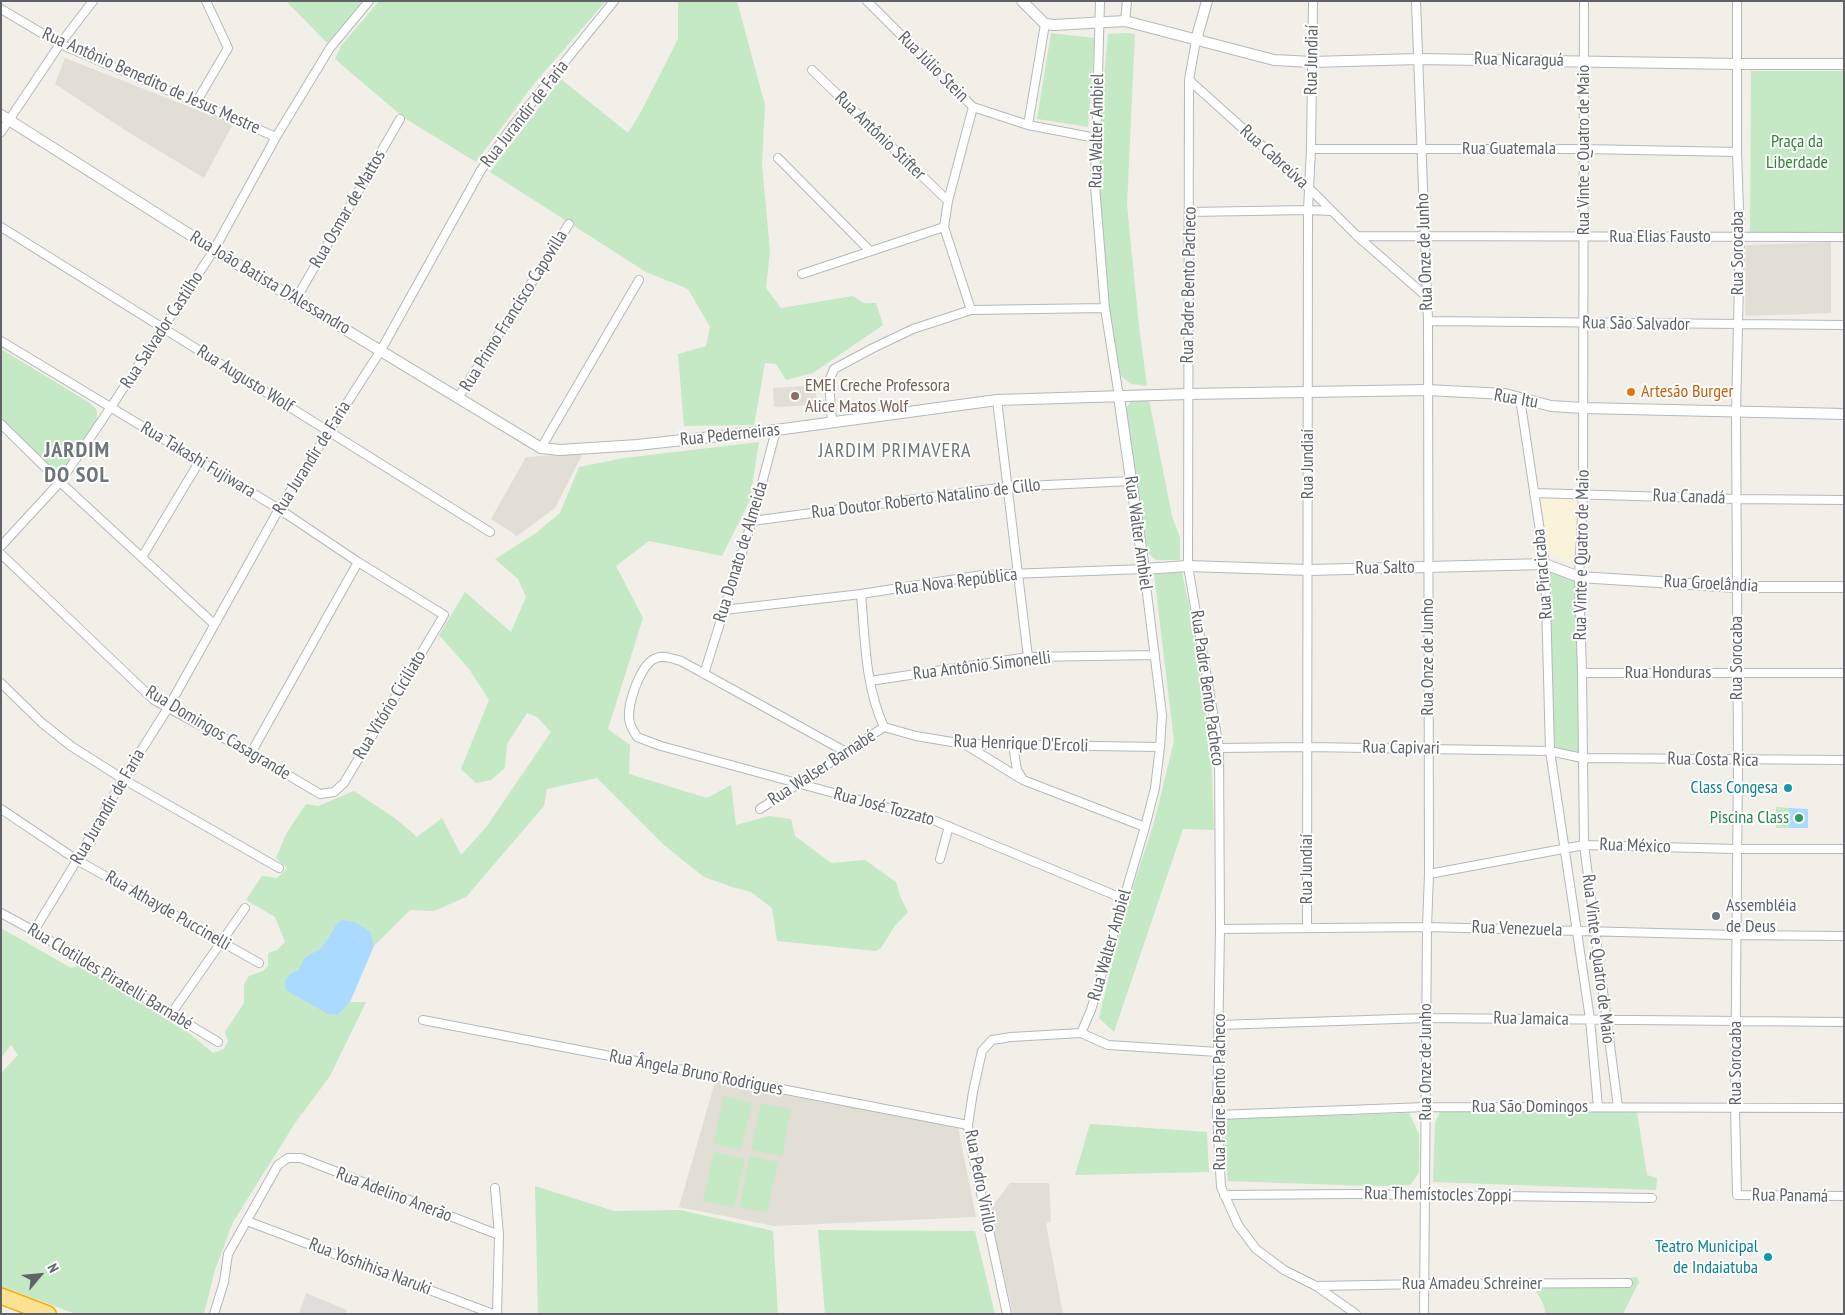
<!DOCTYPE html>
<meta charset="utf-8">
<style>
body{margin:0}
#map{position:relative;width:1845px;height:1315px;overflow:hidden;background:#f1efe8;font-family:"PT Sans Narrow",sans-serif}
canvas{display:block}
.frame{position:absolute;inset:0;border:2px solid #5f6368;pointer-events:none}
.north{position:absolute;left:15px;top:1250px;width:50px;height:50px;-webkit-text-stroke:4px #fff;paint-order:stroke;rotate:62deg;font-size:14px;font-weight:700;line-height:20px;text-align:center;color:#5f6368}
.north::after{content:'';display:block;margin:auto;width:18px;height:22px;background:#5f6368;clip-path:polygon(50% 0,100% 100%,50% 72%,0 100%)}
</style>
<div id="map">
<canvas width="1845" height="1315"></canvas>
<div class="frame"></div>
<div class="north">N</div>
</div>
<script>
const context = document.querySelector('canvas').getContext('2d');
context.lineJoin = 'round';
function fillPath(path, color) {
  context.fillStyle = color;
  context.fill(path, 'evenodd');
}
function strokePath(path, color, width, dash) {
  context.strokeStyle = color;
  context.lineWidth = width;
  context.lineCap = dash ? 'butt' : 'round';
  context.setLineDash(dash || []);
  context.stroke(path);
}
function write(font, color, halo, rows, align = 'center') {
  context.font = font + ' "PT Sans Narrow",sans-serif';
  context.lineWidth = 4;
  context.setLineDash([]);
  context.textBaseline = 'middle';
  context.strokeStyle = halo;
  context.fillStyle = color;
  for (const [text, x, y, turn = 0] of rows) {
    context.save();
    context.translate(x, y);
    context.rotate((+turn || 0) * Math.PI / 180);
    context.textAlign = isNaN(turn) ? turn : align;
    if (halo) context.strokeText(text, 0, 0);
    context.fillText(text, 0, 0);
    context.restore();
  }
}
fillPath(new Path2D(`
 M 306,1293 L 347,1310 L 345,1314 L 299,1314 Z`), '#e0deda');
fillPath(new Path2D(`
 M 65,58 L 233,124 L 204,178 L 128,132 L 55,84 Z
 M 1831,242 L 1831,313 L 1745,316 L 1746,245 Z
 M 815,385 L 817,405 L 774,407 L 773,388 Z
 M 583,453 L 555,508 L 517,536 L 491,519 L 526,457 Z
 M 715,1082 L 958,1127 L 976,1217 L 774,1226 L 679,1207 Z
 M 1010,1183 L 1049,1183 L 1051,1221 L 1046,1224 L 1063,1314 L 1013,1314 L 989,1211 Z`), '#e1ded6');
fillPath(new Path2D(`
 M 286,1 L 365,1 L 327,43 Z
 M 379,1 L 606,1 L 533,85 L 476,162 L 403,117 L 335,59 L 341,46 Z
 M 678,1 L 737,1 L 765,105 L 762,164 L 770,251 L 766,288 L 781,308 L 853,296 L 864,303 L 876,303 L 883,325 L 813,373 L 786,380 L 776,364 L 765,363 L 754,425 L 684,426 L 678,354 L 706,346 L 710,327 L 688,289 L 646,272 L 490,172 L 561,79 L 628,133 L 642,110 L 678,39 Z
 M 1051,33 L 1095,38 L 1088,127 L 1037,119 Z
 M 1128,33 L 1135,34 L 1127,205 L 1139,326 L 1147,386 L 1131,384 L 1121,376 L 1115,354 L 1105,275 L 1099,195 L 1101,108 L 1108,34 Z
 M 1751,71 L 1844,71 L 1844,234 L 1750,233 Z
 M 1,349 L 90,403 L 97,410 L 97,420 L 67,466 L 63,470 L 53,470 L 1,419 Z
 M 1149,400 L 1172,516 L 1180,538 L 1180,560 L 1156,560 L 1147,552 L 1126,409 L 1131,401 Z
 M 759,442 L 750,500 L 722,556 L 649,541 L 616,566 L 643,618 L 608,729 L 630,745 L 629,774 L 707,798 L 731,785 L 736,825 L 769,816 L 791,819 L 795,836 L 831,863 L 865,860 L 896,882 L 900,896 L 908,912 L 894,927 L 881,948 L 876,951 L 777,941 L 772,908 L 751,892 L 732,887 L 704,877 L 664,845 L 597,778 L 547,789 L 544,806 L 466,897 L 434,911 L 410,910 L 374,946 L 371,932 L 335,926 L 329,937 L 320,949 L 305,957 L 298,970 L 291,973 L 338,1015 L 350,1002 L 366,1002 L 330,1076 L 295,1123 L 233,1222 L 215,1270 L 204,1314 L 76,1314 L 1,1286 L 1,1073 L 18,1055 L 11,1045 L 1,1058 L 1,928 L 71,968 L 82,965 L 190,1034 L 213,1053 L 224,1049 L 228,1041 L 225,1032 L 244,1003 L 244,984 L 249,976 L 263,971 L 268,966 L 268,953 L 277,950 L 285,942 L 275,917 L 246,900 L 262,876 L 277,878 L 287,868 L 276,858 L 286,834 L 306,804 L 318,806 L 354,791 L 396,819 L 417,837 L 442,818 L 461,855 L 487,826 L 551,732 L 537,717 L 527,713 L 507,744 L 505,768 L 491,780 L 476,783 L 461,769 L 489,700 L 469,669 L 439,635 L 465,592 L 511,632 L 526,597 L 518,579 L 495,559 L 536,533 L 560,513 L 579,467 L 624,458 Z
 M 1545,564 L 1579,577 L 1582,758 L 1550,751 Z
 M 1182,572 L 1193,625 L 1211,748 L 1214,830 L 1183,829 L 1114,1032 L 1099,1018 L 1122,921 L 1155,819 L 1174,741 L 1154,574 Z
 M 1776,807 L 1789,808 L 1789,828 L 1776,828 Z
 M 724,1096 L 752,1103 L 741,1150 L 713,1143 Z
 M 761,1103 L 791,1109 L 782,1156 L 751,1150 Z
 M 1440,1112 L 1637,1112 L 1647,1175 L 1657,1178 L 1656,1190 L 1433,1182 L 1435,1123 Z
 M 1409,1113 L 1419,1134 L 1419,1173 L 1410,1185 L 1369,1186 L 1228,1181 L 1222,1119 Z
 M 1090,1124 L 1207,1132 L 1209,1172 L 1075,1175 Z
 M 714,1152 L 745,1159 L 734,1208 L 703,1201 Z
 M 750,1156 L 778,1162 L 767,1213 L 739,1207 Z
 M 535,1186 L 614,1211 L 680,1210 L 773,1231 L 778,1314 L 538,1314 Z
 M 818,1230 L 975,1231 L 995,1314 L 825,1314 Z
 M 1637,1277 L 1639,1282 L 1623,1314 L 1546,1314 L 1543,1303 L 1532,1284 Z`), '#c5e8c5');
fillPath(new Path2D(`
 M 1537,495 L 1581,496 L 1578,565 L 1547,553 Z`), '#fbf3d9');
fillPath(new Path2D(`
 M 1789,808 L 1808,809 L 1808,828 L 1789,828 Z
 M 341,920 L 354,922 L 371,932 L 374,946 L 350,1002 L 338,1015 L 328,1014 L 286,990 L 285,981 L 291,973 L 298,970 L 305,957 L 320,949 L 329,937 L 335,926 Z`), '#aadaff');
const minor = new Path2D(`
 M 867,1 L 973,107 L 1028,125 L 1096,138
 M 1100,1 L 1095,186 L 1105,308 L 1119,397
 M 1416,1 L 1428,321 L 1429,874 L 1427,927 L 1424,1314
 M 1584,1 L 1583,494 L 1579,577 L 1582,673 L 1584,845 L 1618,1107
 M 1737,1 L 1737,152 L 1740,237 L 1736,412 L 1738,760 L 1735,1108 L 1737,1195 L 1844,1196
 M 1,9 L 60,44 L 276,137
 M 1125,21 L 1127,1
 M 1196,40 L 1189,80 L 1188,566 L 1219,748 L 1220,929 L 1217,1115 L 1221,1187 L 1238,1225 L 1256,1249 L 1284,1270 L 1316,1286 L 1356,1314
 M 812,70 L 948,201
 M 1189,80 L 1309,188 L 1357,236 L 1427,297
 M 197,101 L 228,48 L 206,1
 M 1028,125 L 1045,24
 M 1,132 L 60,44 L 93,1
 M 1311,149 L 1584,149 L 1737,152
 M 778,158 L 870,251
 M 1189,212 L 1308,210 L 1331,211
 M 1,227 L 490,532
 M 1357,236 L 1844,237
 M 802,274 L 944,227
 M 296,299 L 400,119
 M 971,310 L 944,227 L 948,201 L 973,107
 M 1428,321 L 1844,325
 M 1,341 L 279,509 L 358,562 L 444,615 L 344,783 L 334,792 L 320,794 L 251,753 L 154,700 L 1,554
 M 458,398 L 569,224
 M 1520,398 L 1545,564 L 1550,751 L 1590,1019 L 1598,1107
 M 997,400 L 1028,657
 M 832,422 L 829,381 L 834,369 L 873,348 L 913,329 L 971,310 L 1105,308
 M 1,424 L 60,482 L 214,624
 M 541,448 L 639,280
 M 1534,493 L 1737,499 L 1844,500
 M 752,521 L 1006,487 L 1131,481
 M 1,546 L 60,482 L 111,407 L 214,250 L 276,137 L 330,48 L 369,1
 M 142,557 L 199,462
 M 861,594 C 865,638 865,686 884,727
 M 724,610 L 861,594 L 982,575 L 1144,569 L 1162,715 L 1160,747 L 1155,788 L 1145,827 L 1091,1010 L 1081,1033
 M 1582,673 L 1844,673
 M 704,674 L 752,521 L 776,430
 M 870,681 L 1028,657 L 1155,655
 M 1,683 L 42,723 L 71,746 L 123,779 L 279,868
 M 884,727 L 916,736 L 964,744 L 1160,747
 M 966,745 L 1023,780 L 1145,827
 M 1013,745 L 1017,770 L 1022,778
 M 1219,748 L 1308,747 L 1550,751 L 1582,758 L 1844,760
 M 846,752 L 681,661 C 673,659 662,654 654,659 C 640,666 625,708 630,723 C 631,728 635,733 637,737 L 661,746 L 933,820 L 1124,899
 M 251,753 L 358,562
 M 1,809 L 77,860 L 259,963
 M 760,809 L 884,727
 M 940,859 L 949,826
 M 1429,874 L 1584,845 L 1736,849 L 1844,849
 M 1,913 L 34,931 L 218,1042
 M 1307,928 L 1308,210 L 1311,149 L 1313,1
 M 1220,929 L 1427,927 L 1735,935 L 1844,936
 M 34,931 L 77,860 L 123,779 L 168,708 L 279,509 L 381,350 L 481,170 L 512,127 L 614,1
 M 171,1014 L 245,908
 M 423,1020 L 968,1125
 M 1219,1025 L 1426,1018 L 1844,1022
 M 1217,1115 L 1426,1107 L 1844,1108
 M 495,1188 L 499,1235 L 497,1314
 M 1224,1195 L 1352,1194 L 1652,1198
 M 247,1221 L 493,1314
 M 1316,1286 L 1425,1284 L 1628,1283
 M 214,1314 L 224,1282 L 228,1254 L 278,1165 L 288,1158 L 301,1158 L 499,1235
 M 1007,1314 L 969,1137 L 968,1125 L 973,1092 L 982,1051 L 992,1040 L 1011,1037 L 1081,1033 L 1108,1045 L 1218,1052`);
const tertiary = new Path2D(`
 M 1022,1 L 1045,24 L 1054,25 L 1125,21 L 1274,60 L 1312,62 L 1418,59 L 1738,64 L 1844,64
 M 1196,40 L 1207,1
 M 1,115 L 214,250 L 541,448 L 560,450 L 637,445 L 776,430 L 997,400 L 1188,394 L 1427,390 L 1505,394 L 1551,406 L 1583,408 L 1844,414
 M 1119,397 L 1144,569 L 1188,566 L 1309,570 L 1545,564 L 1579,577 L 1737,587 L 1844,587`);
const motorway = new Path2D(`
 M 1,1296 L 48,1314`);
strokePath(minor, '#b5b8bc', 10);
strokePath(tertiary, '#b5b8bc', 12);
strokePath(motorway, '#f9ab00', 18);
strokePath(minor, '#fff', 8);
strokePath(tertiary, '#fff', 10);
strokePath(motorway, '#fde293', 15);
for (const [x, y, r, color] of [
 [1631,392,5,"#e8710a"],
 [795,396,5,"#8d6e63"],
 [1788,788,5,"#0f9aa8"],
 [1799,818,5,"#2e9e5b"],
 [1716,916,5,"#6b7280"],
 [1768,1257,5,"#0f9aa8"]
]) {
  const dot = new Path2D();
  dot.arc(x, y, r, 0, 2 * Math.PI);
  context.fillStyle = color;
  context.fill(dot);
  strokePath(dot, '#fff', 2);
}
write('18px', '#5f6368', '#fff', [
 ["Rua Jundiaí",1312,60,-89],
 ["Rua Nicaraguá",1519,60,1],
 ["Rua Júlio Stein",933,67,45],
 ["Rua Antônio Benedito de Jesus Mestre",151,81,24],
 ["Rua Jurandir de Faria",525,114,-52],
 ["Rua Walter Ambiel",1097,131,-89],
 ["Rua Antônio Stifter",880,136,44],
 ["Rua Guatemala",1509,149],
 ["Rua Vinte e Quatro de Maio",1584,150,-90],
 ["Rua Cabreúva",1274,157,42],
 ["Rua Osmar de Mattos",348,209,-60],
 ["Rua Elias Fausto",1660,237],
 ["Rua Onze de Junho",1425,252,-92],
 ["Rua Sorocaba",1738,253,-90],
 ["Rua João Batista D'Alessandro",270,283,31],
 ["Rua Padre Bento Pacheco",1189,285,-89],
 ["Rua Primo Francisco Capovilla",514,311,-58],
 ["Rua São Salvador",1636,324,1],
 ["Rua Salvador Castilho",162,330,-57],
 ["Rua Augusto Wolf",245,379,32],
 ["Rua Itu",1516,399,10],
 ["Rua Pederneiras",730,435,-6],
 ["Rua Jurandir de Faria",312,458,-58],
 ["Rua Takashi Fujiwara",198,460,31],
 ["Rua Jundiaí",1308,464,-90],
 ["Rua Canadá",1689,497,2],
 ["Rua Doutor Roberto Natalino de Cillo",926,499,-7],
 ["Rua Walter Ambiel",1138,533,82],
 ["Rua Donato de Almeida",741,552,-73],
 ["Rua Vinte e Quatro de Maio",1582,555,-89],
 ["Rua Salto",1385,568,-1],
 ["Rua Piracicaba",1543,574,-95],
 ["Rua Nova República",956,582,-7],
 ["Rua Groelândia",1711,584,3],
 ["Rua Onze de Junho",1428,657,-90],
 ["Rua Sorocaba",1737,658,-90],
 ["Rua Antônio Simonelli",982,666,-7],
 ["Rua Honduras",1668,673],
 ["Rua Padre Bento Pacheco",1207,688,82],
 ["Rua Vitório Ciciliato",390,705,-59],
 ["Rua Domingos Casagrande",218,733,31],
 ["Rua Henrique D'Ercoli",1021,744,2],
 ["Rua Capivari",1401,748,1],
 ["Rua Costa Rica",1713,760,1],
 ["Rua Walser Barnabé",822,768,-33],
 ["Rua Jurandir de Faria",108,807,-60],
 ["Rua José Tozzato",884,807,15],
 ["Rua México",1635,846,2],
 ["Rua Jundiaí",1307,869,-90],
 ["Rua Athayde Puccinelli",168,911,30],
 ["Rua Venezuela",1517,929,2],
 ["Rua Walter Ambiel",1110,945,-74],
 ["Rua Vinte e Quatro de Maio",1598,959,83],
 ["Rua Clotildes Piratelli Barnabé",110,977,31],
 ["Rua Jamaica",1531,1019,1],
 ["Rua Onze de Junho",1426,1062,-90],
 ["Rua Sorocaba",1736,1063,-90],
 ["Rua Ângela Bruno Rodrigues",696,1073,11],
 ["Rua Padre Bento Pacheco",1220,1092,-90],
 ["Rua São Domingos",1530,1107],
 ["Rua Pedro Virillo",980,1181,79],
 ["Rua Adelino Anerão",394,1195,21],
 ["Rua Themístocles Zoppi",1438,1195,1],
 ["Rua Panamá",1790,1196,1],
 ["Rua Yoshihisa Naruki",370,1267,21],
 ["Rua Amadeu Schreiner",1472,1284]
]);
write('18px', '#348238', '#fff', [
 ["Praça da",1797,142],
 ["Liberdade",1797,163]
]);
write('18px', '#785e54', '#fff', [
 ["EMEI Creche Professora",805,386],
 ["Alice Matos Wolf",805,407]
], 'left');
write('18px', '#c56008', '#fff', [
 ["Artesão Burger",1641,392]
], 'left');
write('18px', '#0d838f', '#fff', [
 ["Class Congesa",1778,788],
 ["Teatro Municipal",1758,1247],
 ["de Indaiatuba",1758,1268]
], 'right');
write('18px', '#27864d', '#fff', [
 ["Piscina Class",1789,818]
], 'right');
write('18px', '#5b616d', '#fff', [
 ["Assembléia",1726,906],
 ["de Deus",1726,927]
], 'left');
context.letterSpacing = '1px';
write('20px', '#70757a', '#fff', [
 ["JARDIM PRIMAVERA",895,451]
]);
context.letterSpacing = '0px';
context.letterSpacing = '1px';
write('bold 22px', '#70757a', '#fff', [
 ["JARDIM",77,451],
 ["DO SOL",77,476]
]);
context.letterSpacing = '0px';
</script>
